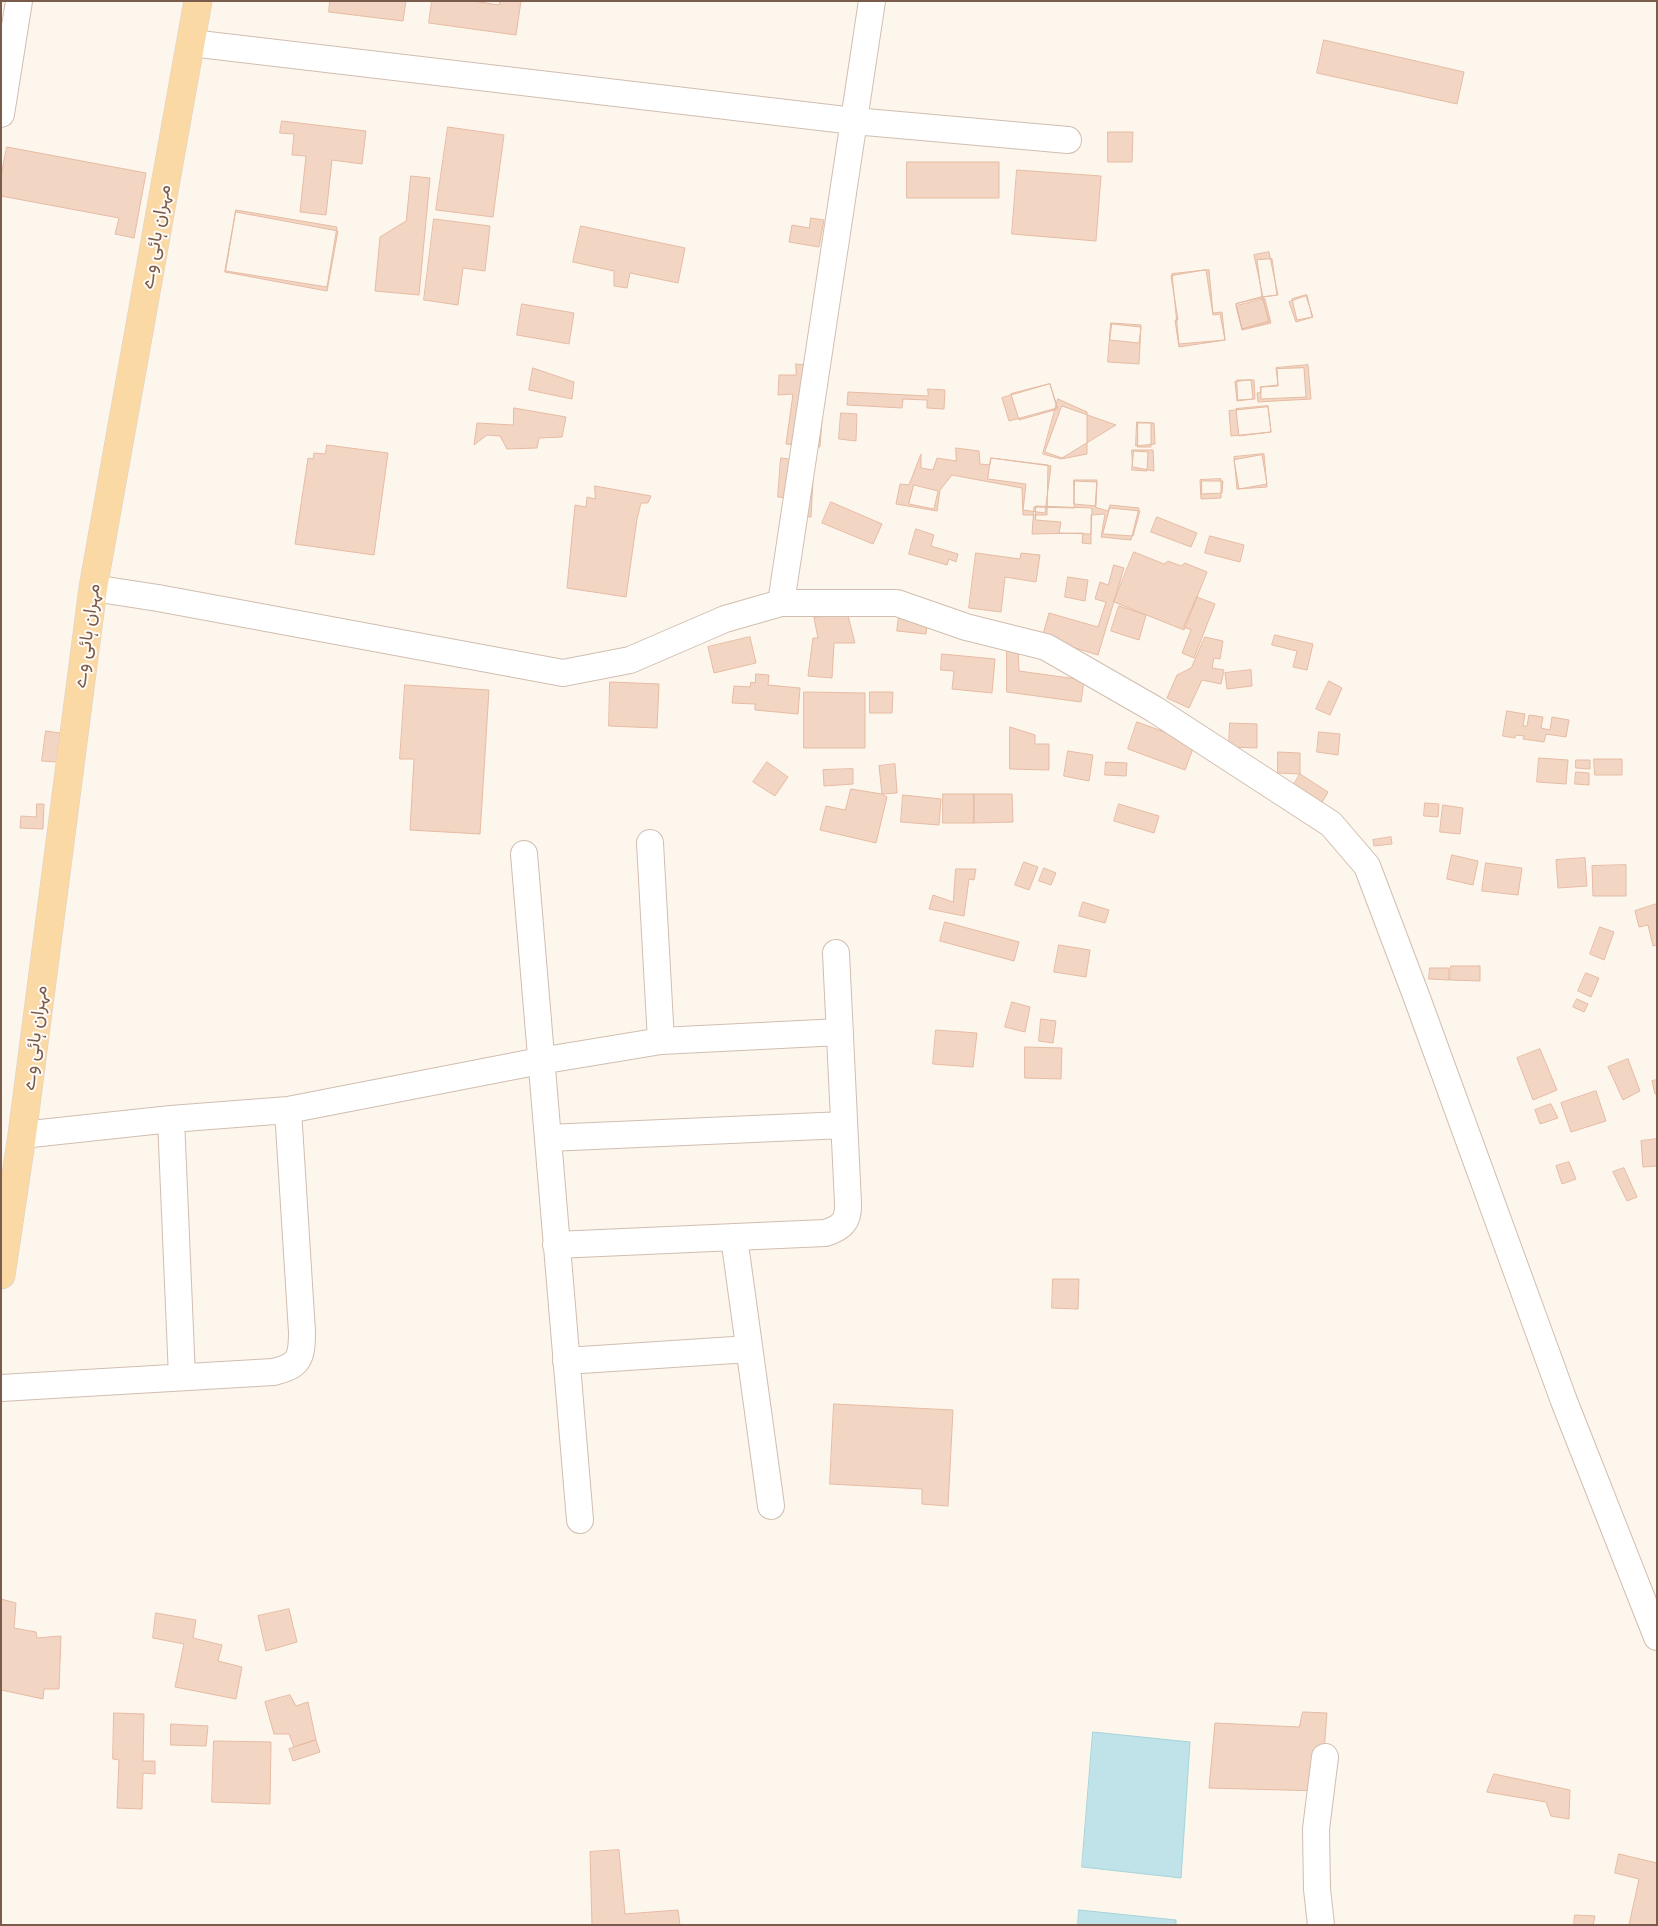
<!DOCTYPE html>
<meta charset="utf-8">
<style>
body{margin:0}
#map{position:relative;width:1658px;height:1926px;overflow:hidden;background:#fdf6ec;font-family:Karla,sans-serif}
canvas{display:block}
.frame{position:absolute;inset:0;border:2px solid #7a5c4d;pointer-events:none}
</style>
<div id="map">
<canvas width="1658" height="1926"></canvas>
<div class="frame"></div>
</div>
<script>
const context = document.querySelector('canvas').getContext('2d');
context.lineJoin = 'round';
function fillPath(path, color) {
  context.fillStyle = color;
  context.fill(path, 'evenodd');
}
function strokePath(path, color, width, dash) {
  context.strokeStyle = color;
  context.lineWidth = width;
  context.lineCap = dash ? 'butt' : 'round';
  context.setLineDash(dash || []);
  context.stroke(path);
}
function write(font, color, halo, rows, align = 'center') {
  context.font = font + ' Karla,Vazirmatn,sans-serif';
  context.lineWidth = 4;
  context.setLineDash([]);
  context.textBaseline = 'middle';
  context.strokeStyle = halo;
  context.fillStyle = color;
  for (const [text, x, y, turn = 0] of rows) {
    context.save();
    context.translate(x, y);
    context.rotate((+turn || 0) * Math.PI / 180);
    context.textAlign = isNaN(turn) ? turn : align;
    if (halo) context.strokeText(text, 0, 0);
    context.fillText(text, 0, 0);
    context.restore();
  }
}
const water = new Path2D(`
 M 1093,1732 L 1190,1742 L 1181,1878 L 1082,1867 Z
 M 1079,1910 L 1176,1920 L 1176,1925 L 1078,1925 Z`);
fillPath(water, '#bfe3e8');
strokePath(water, '#a5d3da', 1);
const building = new Path2D(`
 M 330,1 L 406,1 L 403,21 L 329,12 Z
 M 432,1 L 473,1 L 499,5 L 500,1 L 521,1 L 516,35 L 429,23 Z
 M 1324,40 L 1464,72 L 1457,104 L 1317,73 Z
 M 282,121 L 366,131 L 362,164 L 332,160 L 326,215 L 300,212 L 306,156 L 292,155 L 294,134 L 280,133 Z
 M 448,127 L 504,135 L 493,217 L 436,210 Z
 M 1108,132 L 1133,132 L 1132,162 L 1108,162 Z
 M 7,147 L 146,173 L 134,238 L 115,234 L 119,218 L 1,196 L 1,176 Z
 M 907,162 L 999,162 L 999,198 L 907,198 Z
 M 1017,170 L 1101,176 L 1096,241 L 1012,234 Z
 M 411,176 L 430,178 L 419,295 L 375,291 L 380,237 L 406,221 Z
 M 236,210 L 337,227 L 327,287 L 226,271 Z
 M 236,212 L 338,231 L 327,291 L 225,272 Z
 M 811,218 L 824,220 L 819,247 L 789,242 L 792,225 L 809,228 Z
 M 434,219 L 490,226 L 485,271 L 463,268 L 458,305 L 424,300 Z
 M 581,226 L 685,248 L 678,283 L 630,273 L 627,288 L 614,286 L 614,271 L 573,262 Z
 M 1269,252 L 1278,295 L 1263,297 L 1254,255 Z
 M 1272,259 L 1277,295 L 1262,297 L 1257,260 Z
 M 1206,270 L 1213,315 L 1220,314 L 1225,340 L 1179,347 L 1175,320 L 1178,320 L 1171,276 Z
 M 1209,270 L 1213,313 L 1222,312 L 1225,340 L 1179,344 L 1172,274 Z
 M 1307,295 L 1312,317 L 1297,320 L 1292,299 Z
 M 1306,296 L 1313,317 L 1296,322 L 1289,302 Z
 M 1262,297 L 1269,321 L 1242,329 L 1236,304 Z
 M 1263,298 L 1269,322 L 1242,329 L 1236,304 Z
 M 1265,299 L 1271,323 L 1242,330 L 1236,306 Z
 M 522,304 L 574,313 L 569,344 L 517,335 Z
 M 1111,323 L 1141,325 L 1139,364 L 1108,362 Z
 M 1112,324 L 1141,327 L 1139,343 L 1110,340 Z
 M 796,364 L 826,367 L 820,447 L 786,444 L 793,394 L 778,395 L 779,375 L 796,375 Z
 M 1308,365 L 1311,399 L 1258,402 L 1257,393 L 1261,392 L 1260,387 L 1278,385 L 1276,368 Z
 M 533,368 L 574,382 L 572,399 L 529,390 Z
 M 1304,368 L 1306,397 L 1261,399 L 1261,387 L 1278,386 L 1277,369 Z
 M 1237,380 L 1254,380 L 1255,399 L 1238,400 Z
 M 1251,380 L 1253,399 L 1237,401 L 1235,382 Z
 M 1050,384 L 1058,409 L 1019,420 L 1011,394 Z
 M 1050,384 L 1057,408 L 1009,421 L 1002,398 Z
 M 928,389 L 945,390 L 944,409 L 927,408 L 927,400 L 903,399 L 902,408 L 847,405 L 848,392 L 928,396 Z
 M 1058,399 L 1087,412 L 1087,454 L 1061,459 L 1043,454 Z
 M 1062,406 L 1116,425 L 1062,458 L 1045,452 Z
 M 1268,406 L 1271,432 L 1239,436 L 1236,409 Z
 M 1268,407 L 1271,432 L 1231,436 L 1229,411 Z
 M 514,408 L 566,417 L 562,437 L 539,438 L 537,448 L 507,449 L 500,436 L 487,435 L 474,445 L 477,423 L 513,425 Z
 M 841,413 L 857,414 L 856,441 L 839,439 Z
 M 1137,422 L 1154,423 L 1155,444 L 1136,446 Z
 M 1138,423 L 1151,423 L 1151,447 L 1138,447 Z
 M 327,445 L 388,453 L 374,555 L 295,544 L 308,458 L 313,459 L 314,453 L 325,454 Z
 M 956,448 L 979,451 L 980,464 L 990,465 L 991,458 L 1048,465 L 1047,515 L 1023,515 L 1022,488 L 952,475 L 940,490 L 937,511 L 896,504 L 900,484 L 909,485 L 921,454 L 921,468 L 933,470 L 937,458 L 956,461 Z
 M 1132,450 L 1153,450 L 1154,471 L 1133,467 Z
 M 1134,451 L 1148,452 L 1147,471 L 1132,470 Z
 M 1264,454 L 1267,487 L 1237,489 L 1234,457 Z
 M 1262,455 L 1267,484 L 1239,489 L 1234,460 Z
 M 781,458 L 814,462 L 811,517 L 787,515 L 787,498 L 778,497 Z
 M 991,458 L 1051,466 L 1045,513 L 1023,510 L 1026,484 L 988,479 Z
 M 1221,479 L 1221,498 L 1201,499 L 1200,480 Z
 M 1074,480 L 1097,480 L 1095,507 L 1108,511 L 1110,505 L 1139,508 L 1131,540 L 1101,537 L 1105,514 L 1091,515 L 1091,544 L 1082,543 L 1083,533 L 1032,534 L 1034,507 L 1074,508 Z
 M 1075,481 L 1097,482 L 1096,506 L 1074,504 Z
 M 1202,481 L 1223,481 L 1222,493 L 1202,494 Z
 M 914,485 L 938,491 L 934,509 L 909,504 Z
 M 595,486 L 651,496 L 648,503 L 641,503 L 637,519 L 626,597 L 567,588 L 575,505 L 586,507 L 587,497 L 595,499 Z
 M 831,502 L 882,524 L 873,544 L 822,523 Z
 M 1036,506 L 1092,508 L 1091,534 L 1059,533 L 1061,522 L 1036,520 Z
 M 1110,508 L 1140,511 L 1133,536 L 1103,534 Z
 M 1157,517 L 1197,533 L 1191,547 L 1151,532 Z
 M 916,529 L 934,535 L 931,546 L 958,554 L 956,562 L 949,559 L 947,565 L 909,554 Z
 M 1210,536 L 1244,545 L 1240,562 L 1205,553 Z
 M 1134,552 L 1164,564 L 1168,561 L 1181,566 L 1185,563 L 1207,572 L 1184,630 L 1114,602 Z
 M 976,553 L 1020,559 L 1021,553 L 1040,555 L 1036,582 L 1005,577 L 1001,612 L 969,608 Z
 M 1114,565 L 1124,568 L 1098,655 L 1042,638 L 1049,613 L 1098,627 L 1106,602 L 1095,599 L 1100,582 L 1108,585 Z
 M 1068,577 L 1088,580 L 1085,601 L 1065,597 Z
 M 1197,597 L 1215,604 L 1194,658 L 1182,653 L 1191,630 L 1184,627 Z
 M 1119,606 L 1146,615 L 1139,640 L 1111,631 Z
 M 900,610 L 928,613 L 926,634 L 897,631 Z
 M 847,612 L 855,643 L 834,643 L 832,678 L 808,676 L 813,638 L 818,638 L 814,618 Z
 M 1275,635 L 1313,644 L 1307,670 L 1293,667 L 1297,651 L 1272,645 Z
 M 750,637 L 756,663 L 714,673 L 708,647 Z
 M 1205,637 L 1223,641 L 1220,659 L 1214,658 L 1212,668 L 1224,670 L 1221,684 L 1202,680 L 1189,708 L 1167,698 L 1177,675 L 1191,668 Z
 M 1007,646 L 1018,647 L 1019,671 L 1084,680 L 1081,702 L 1007,692 Z
 M 942,654 L 995,659 L 992,693 L 952,689 L 954,671 L 941,670 Z
 M 1251,670 L 1252,686 L 1227,689 L 1225,673 Z
 M 756,674 L 769,675 L 768,685 L 800,688 L 798,714 L 755,710 L 755,704 L 732,703 L 734,686 L 750,687 L 751,682 L 755,683 Z
 M 1329,681 L 1342,688 L 1330,715 L 1316,709 Z
 M 610,682 L 659,684 L 657,728 L 609,726 Z
 M 405,685 L 489,690 L 480,834 L 410,830 L 414,759 L 400,759 Z
 M 804,692 L 865,693 L 865,748 L 804,748 Z
 M 870,692 L 893,692 L 892,713 L 870,713 Z
 M 1507,711 L 1525,714 L 1523,726 L 1527,726 L 1529,715 L 1543,717 L 1541,728 L 1550,730 L 1552,717 L 1569,720 L 1566,737 L 1546,734 L 1544,742 L 1523,739 L 1524,736 L 1516,735 L 1515,738 L 1503,736 Z
 M 1137,722 L 1195,743 L 1185,770 L 1128,749 Z
 M 1230,723 L 1257,724 L 1257,748 L 1229,747 Z
 M 1010,727 L 1035,735 L 1035,744 L 1049,744 L 1049,770 L 1010,769 Z
 M 46,731 L 60,733 L 57,762 L 42,761 Z
 M 1319,732 L 1340,734 L 1338,755 L 1317,752 Z
 M 1068,751 L 1093,755 L 1089,781 L 1064,776 Z
 M 1278,752 L 1300,753 L 1300,774 L 1278,773 Z
 M 1539,758 L 1568,760 L 1566,784 L 1537,782 Z
 M 1594,759 L 1622,759 L 1622,775 L 1595,775 Z
 M 1576,760 L 1590,760 L 1590,769 L 1576,768 Z
 M 767,762 L 788,777 L 775,796 L 753,782 Z
 M 1106,762 L 1127,763 L 1126,776 L 1105,775 Z
 M 895,764 L 897,793 L 882,794 L 879,766 Z
 M 853,769 L 853,784 L 824,786 L 823,770 Z
 M 1576,772 L 1589,773 L 1589,785 L 1575,784 Z
 M 1300,774 L 1328,792 L 1320,806 L 1292,788 Z
 M 851,789 L 882,794 L 887,797 L 876,843 L 820,830 L 826,806 L 845,810 Z
 M 943,794 L 974,794 L 974,823 L 943,823 Z
 M 974,794 L 1012,794 L 1013,822 L 974,823 Z
 M 903,795 L 941,799 L 939,825 L 901,822 Z
 M 1425,803 L 1439,804 L 1438,817 L 1424,816 Z
 M 37,804 L 44,804 L 43,829 L 20,828 L 21,816 L 36,817 Z
 M 1119,804 L 1159,816 L 1154,833 L 1114,821 Z
 M 1443,805 L 1463,808 L 1460,834 L 1440,832 Z
 M 1391,837 L 1392,844 L 1374,846 L 1373,840 Z
 M 1452,855 L 1478,861 L 1473,885 L 1447,879 Z
 M 1585,858 L 1587,886 L 1558,888 L 1556,860 Z
 M 1024,862 L 1038,867 L 1029,890 L 1015,885 Z
 M 1486,863 L 1522,868 L 1518,895 L 1482,891 Z
 M 1626,865 L 1626,896 L 1593,896 L 1592,866 Z
 M 1044,868 L 1056,873 L 1051,885 L 1039,881 Z
 M 956,869 L 976,869 L 974,880 L 969,879 L 964,916 L 929,909 L 933,895 L 953,902 Z
 M 1083,902 L 1109,910 L 1105,923 L 1079,916 Z
 M 1657,904 L 1657,945 L 1653,946 L 1648,925 L 1639,927 L 1635,911 Z
 M 945,922 L 1019,942 L 1014,961 L 940,941 Z
 M 1600,927 L 1614,932 L 1604,960 L 1590,954 Z
 M 1059,945 L 1090,950 L 1086,977 L 1054,972 Z
 M 1451,966 L 1480,966 L 1480,981 L 1450,980 Z
 M 1430,968 L 1449,968 L 1449,980 L 1429,979 Z
 M 1586,973 L 1599,978 L 1591,997 L 1578,991 Z
 M 1577,999 L 1588,1004 L 1584,1012 L 1573,1007 Z
 M 1012,1002 L 1030,1007 L 1025,1032 L 1005,1027 Z
 M 1041,1019 L 1056,1021 L 1053,1043 L 1039,1041 Z
 M 936,1030 L 977,1033 L 973,1067 L 933,1064 Z
 M 1025,1047 L 1062,1048 L 1061,1079 L 1025,1078 Z
 M 1540,1049 L 1557,1090 L 1533,1100 L 1517,1058 Z
 M 1628,1059 L 1640,1091 L 1623,1100 L 1608,1067 Z
 M 1657,1080 L 1657,1094 L 1655,1094 L 1652,1081 Z
 M 1596,1091 L 1606,1121 L 1571,1132 L 1561,1103 Z
 M 1551,1104 L 1558,1118 L 1540,1124 L 1535,1110 Z
 M 1657,1139 L 1657,1166 L 1643,1167 L 1641,1141 Z
 M 1569,1162 L 1576,1179 L 1562,1184 L 1556,1166 Z
 M 1624,1168 L 1637,1197 L 1627,1201 L 1613,1172 Z
 M 1053,1279 L 1079,1279 L 1078,1309 L 1052,1308 Z
 M 834,1404 L 953,1410 L 948,1506 L 922,1504 L 922,1489 L 830,1484 Z
 M 1,1599 L 16,1603 L 14,1628 L 36,1632 L 37,1638 L 61,1636 L 59,1689 L 44,1689 L 43,1699 L 1,1690 Z
 M 289,1609 L 297,1642 L 266,1651 L 258,1616 Z
 M 156,1613 L 196,1620 L 193,1638 L 222,1645 L 218,1661 L 242,1667 L 236,1699 L 175,1687 L 184,1644 L 153,1638 Z
 M 290,1695 L 296,1706 L 308,1702 L 316,1740 L 294,1747 L 289,1734 L 274,1734 L 265,1702 Z
 M 1303,1712 L 1327,1713 L 1321,1791 L 1209,1788 L 1215,1723 L 1299,1727 Z
 M 114,1713 L 144,1714 L 143,1761 L 155,1761 L 155,1774 L 143,1773 L 142,1809 L 117,1808 L 119,1760 L 113,1759 Z
 M 171,1724 L 208,1726 L 206,1746 L 171,1745 Z
 M 316,1740 L 320,1752 L 293,1761 L 289,1749 Z
 M 214,1741 L 271,1742 L 270,1804 L 212,1802 Z
 M 1494,1774 L 1570,1790 L 1569,1819 L 1551,1816 L 1546,1802 L 1487,1792 Z
 M 619,1850 L 625,1914 L 678,1910 L 680,1925 L 592,1925 L 590,1852 Z
 M 1619,1854 L 1657,1863 L 1657,1925 L 1629,1925 L 1639,1879 L 1615,1873 Z
 M 1575,1915 L 1595,1916 L 1593,1925 L 1574,1925 Z`);
fillPath(building, '#f3d5c3');
strokePath(building, '#e6bba3', 1);
const minor = new Path2D(`
 M 191,43 L 854,121 L 1068,140
 M 1,114 L 19,1
 M 93,588 L 158,598 L 563,673 L 630,660 L 725,619 L 781,603 L 897,603 L 966,627 L 1046,647 L 1154,709 L 1331,824 L 1367,866 L 1417,998 L 1564,1401 L 1657,1637
 M 781,603 L 872,1
 M 650,843 L 661,1041
 M 524,854 L 580,1520
 M 171,1119 L 182,1377
 M 22,1135 L 171,1119 L 288,1110 L 540,1061 L 661,1041 L 840,1032
 M 548,1138 L 844,1125
 M 734,1237 L 771,1506
 M 556,1245 L 825,1233 C 842,1228 849,1221 848,1203 L 836,953
 M 566,1361 L 749,1349
 M 1,1388 L 273,1372 C 299,1366 302,1359 302,1332 L 288,1110
 M 1321,1925 L 1317,1889 L 1316,1829 L 1325,1757`);
const major = new Path2D(`
 M 1,1275 L 22,1135 L 93,588 L 198,1`);
strokePath(minor, '#d1beb0', 28);
strokePath(major, '#dad1cd', 29);
strokePath(minor, '#fff', 26);
strokePath(major, '#fbd9a5', 28);
write('19px', '#7a5c4d', '#fffaf3', [
 ["مہران ہائی وے",156,237,-80],
 ["مہران ہائی وے",87,636,-82],
 ["مہران ہائی وے",35,1038,-83]
]);
</script>
